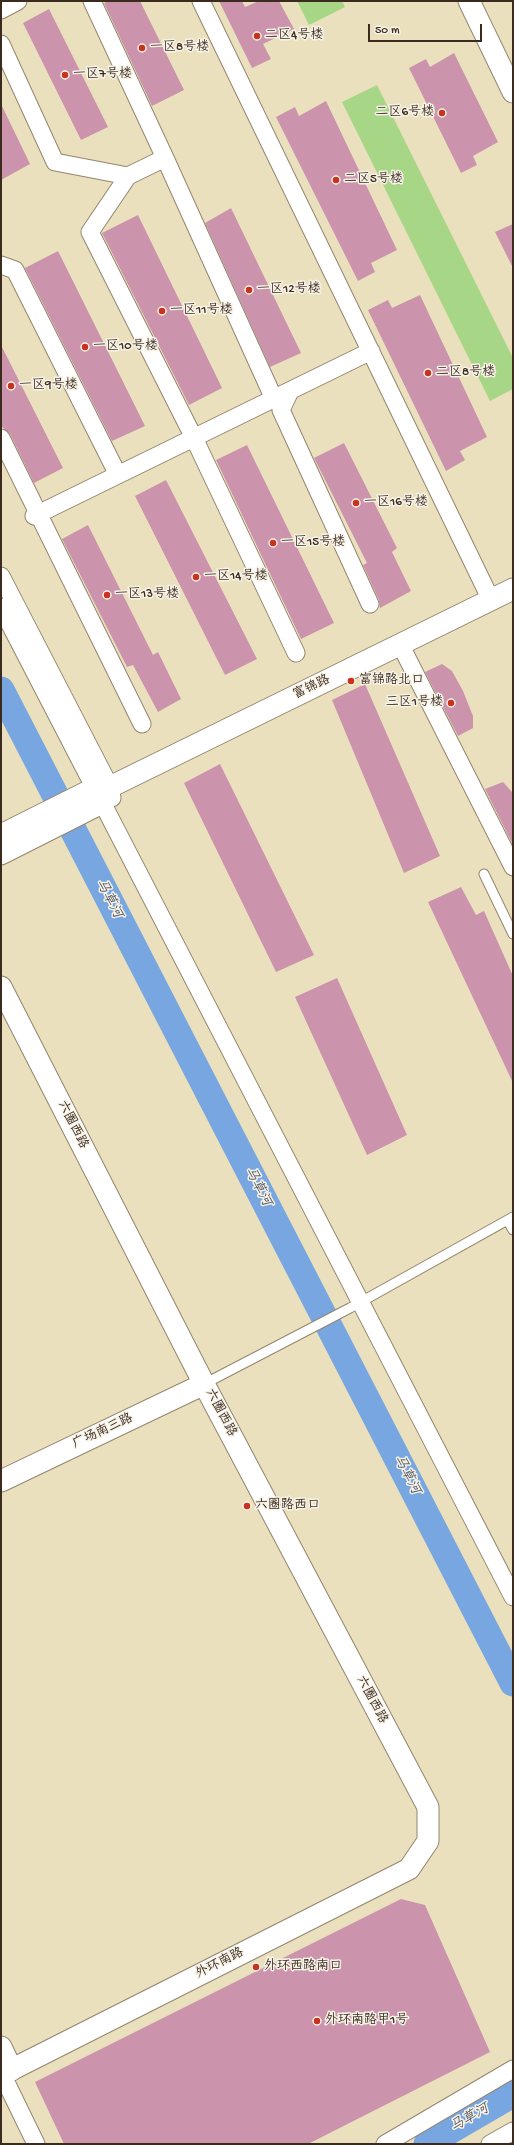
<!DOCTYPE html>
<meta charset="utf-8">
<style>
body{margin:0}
#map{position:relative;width:514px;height:2145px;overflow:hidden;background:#ebe0be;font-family:"Gochi Hand",sans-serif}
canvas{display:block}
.frame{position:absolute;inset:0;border:2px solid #3b2a1e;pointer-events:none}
.scale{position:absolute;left:368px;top:24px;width:114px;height:18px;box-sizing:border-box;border:2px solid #3b2a1e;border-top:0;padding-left:5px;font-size:12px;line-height:14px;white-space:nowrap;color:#3b2a1e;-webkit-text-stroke:3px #f7f3e8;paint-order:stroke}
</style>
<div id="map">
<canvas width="514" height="2145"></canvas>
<div class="frame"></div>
<div class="scale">50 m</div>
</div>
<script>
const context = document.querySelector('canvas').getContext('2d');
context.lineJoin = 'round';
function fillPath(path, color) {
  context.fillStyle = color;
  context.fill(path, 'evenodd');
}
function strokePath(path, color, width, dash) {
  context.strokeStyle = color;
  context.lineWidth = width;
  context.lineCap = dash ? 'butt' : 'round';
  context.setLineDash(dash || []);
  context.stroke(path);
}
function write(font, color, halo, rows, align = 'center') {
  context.font = font + ' "Gochi Hand","LXGW WenKai TC",sans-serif';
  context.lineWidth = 3;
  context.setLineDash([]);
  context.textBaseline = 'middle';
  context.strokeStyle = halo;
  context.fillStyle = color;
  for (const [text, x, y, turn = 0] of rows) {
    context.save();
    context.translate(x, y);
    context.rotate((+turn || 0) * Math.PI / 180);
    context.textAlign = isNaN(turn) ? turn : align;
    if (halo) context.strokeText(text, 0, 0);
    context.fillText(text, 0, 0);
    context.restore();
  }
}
fillPath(new Path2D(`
 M 297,1 L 342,1 L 345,7 L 309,25 Z
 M 377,85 L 513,358 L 513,389 L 490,401 L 342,102 Z`), '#a7d786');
strokePath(new Path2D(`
 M 1,690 L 513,1683
 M 427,2144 L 513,2094`), '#77a6e0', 27);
fillPath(new Path2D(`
 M 109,1 L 140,1 L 184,90 L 152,106 L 104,3 Z
 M 219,1 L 242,1 L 245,7 L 259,1 L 279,1 L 294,29 L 263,44 L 271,59 L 252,68 Z
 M 49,9 L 108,127 L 81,140 L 23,23 Z
 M 454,53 L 498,142 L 473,156 L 477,165 L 461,173 L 409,68 L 426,59 L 430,67 Z
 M 326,101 L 397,250 L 371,263 L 375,272 L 358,281 L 276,117 L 295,107 L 299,116 Z
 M 1,104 L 30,164 L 1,180 Z
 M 231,208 L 301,353 L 270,367 L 205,223 Z
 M 138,215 L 222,388 L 189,405 L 102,233 Z
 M 513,224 L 513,268 L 495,232 Z
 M 58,251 L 145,426 L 112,441 L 25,268 Z
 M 420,295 L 487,437 L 460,451 L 465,460 L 446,471 L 368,310 L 388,300 L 392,308 Z
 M 1,345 L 63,468 L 34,483 L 10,434 L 1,426 Z
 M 344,443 L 397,548 L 392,552 L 411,591 L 380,608 L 379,600 L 363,565 L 367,563 L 314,458 Z
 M 247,445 L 334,623 L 301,639 L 216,460 Z
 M 166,480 L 257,659 L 225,675 L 135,496 Z
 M 88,525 L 153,655 L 158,652 L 181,699 L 158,712 L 133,665 L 127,667 L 62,539 Z
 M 442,664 L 452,671 L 463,691 L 473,716 L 473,728 L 458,736 L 425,672 Z
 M 365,684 L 440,856 L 404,873 L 332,700 Z
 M 220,764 L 314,955 L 276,972 L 184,783 Z
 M 503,782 L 513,793 L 513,845 L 485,789 Z
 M 461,887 L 476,915 L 484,911 L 513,976 L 513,1083 L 428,902 Z
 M 337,978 L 407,1135 L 367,1155 L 295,997 Z
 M 401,1899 L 425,1905 L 490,2052 L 308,2144 L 64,2144 L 35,2082 Z`), '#cb94ac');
const service = new Path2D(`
 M 484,874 L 513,934
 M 508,1221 L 513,1230
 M 204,1384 L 350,1308 L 513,1217`);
const minor = new Path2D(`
 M 201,1 L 491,600
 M 1,10 L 18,1
 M 1,44 L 55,162 L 128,176 L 165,158 L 92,1
 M 165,158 L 274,399
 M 128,176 L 90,232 L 194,438 L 296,653
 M 1,265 L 15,270 L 118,475
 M 290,391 L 281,410 L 370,604
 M 1,438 L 142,724
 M 34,516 L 371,351
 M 1,576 L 110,787 L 112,798
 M 1,607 L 513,1597
 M 400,644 L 513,867
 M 2,2074 L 36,2144
 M 385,2144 L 513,2069
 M 490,2144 L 513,2131`);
const tertiary = new Path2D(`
 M 469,1 L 513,92
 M 1,835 L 87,792 L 110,787 L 513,589
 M 1,854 L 94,807 L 110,787
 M 1,987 L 204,1384 L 428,1807 L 428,1841 L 409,1869 L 1,2075
 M 1,1481 L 204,1384
 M 1,2047 L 12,2070`);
strokePath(service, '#93856e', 11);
strokePath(minor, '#93856e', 19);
strokePath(tertiary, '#93856e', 23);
strokePath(service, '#fff', 9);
strokePath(minor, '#fff', 17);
strokePath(tertiary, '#fff', 21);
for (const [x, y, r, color] of [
 [257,36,4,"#c8321e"],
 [142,48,4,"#c8321e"],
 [65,75,4,"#c8321e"],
 [442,113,4,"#c8321e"],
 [336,180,4,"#c8321e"],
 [249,290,4,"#c8321e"],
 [162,311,4,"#c8321e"],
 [85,347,4,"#c8321e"],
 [428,373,4,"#c8321e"],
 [11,386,4,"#c8321e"],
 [356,503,4,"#c8321e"],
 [273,543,4,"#c8321e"],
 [196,577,4,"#c8321e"],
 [107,595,4,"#c8321e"],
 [351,681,4,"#c8321e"],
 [451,703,4,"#c8321e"],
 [247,1506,4,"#c8321e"],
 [256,1967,4,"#c8321e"],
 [317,2021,4,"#c8321e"]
]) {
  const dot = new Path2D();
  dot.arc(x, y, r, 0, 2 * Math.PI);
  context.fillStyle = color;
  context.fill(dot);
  strokePath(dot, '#f7f3e8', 1.5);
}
write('13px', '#3b2a1e', '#f7f3e8', [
 ["二区4号楼",265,36],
 ["一区8号楼",150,48],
 ["一区7号楼",73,75],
 ["二区6号楼",434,113,"right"],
 ["二区5号楼",344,180],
 ["一区12号楼",257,290],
 ["一区11号楼",170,311],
 ["一区10号楼",93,347],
 ["二区8号楼",436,373],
 ["一区9号楼",19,386],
 ["一区16号楼",364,503],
 ["一区15号楼",281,543],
 ["一区14号楼",204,577],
 ["一区13号楼",115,595],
 ["富锦路北口",359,681],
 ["三区1号楼",443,703,"right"],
 ["六圈路西口",255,1506],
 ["外环西路南口",264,1967],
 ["外环南路甲1号",325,2021]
], 'left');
write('13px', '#3b2a1e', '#f7f3e8', [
 ["富锦路",312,688,-26],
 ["六圈西路",72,1125,63],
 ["六圈西路",220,1413,62],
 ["广场南三路",103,1432,-25],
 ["六圈西路",371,1700,62],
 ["外环南路",220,1964,-27]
]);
write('italic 14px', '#505562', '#f7f3e8', [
 ["马草河",108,899,63],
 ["马草河",257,1187,63],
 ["马草河",406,1475,63],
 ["马草河",470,2119,-30]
]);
</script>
